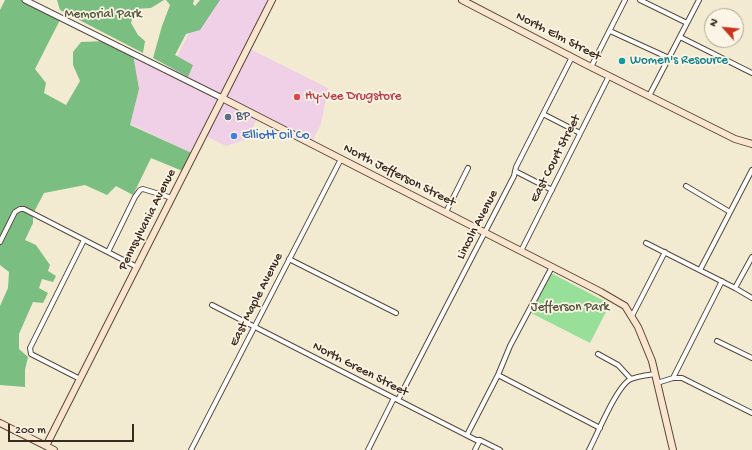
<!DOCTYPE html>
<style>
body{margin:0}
#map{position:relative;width:752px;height:450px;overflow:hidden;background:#f3ebd1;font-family:"Gochi Hand",sans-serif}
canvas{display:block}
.north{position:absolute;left:704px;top:8px;width:40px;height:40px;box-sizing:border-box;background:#fcf5e5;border:1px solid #afa495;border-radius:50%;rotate:297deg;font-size:11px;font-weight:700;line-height:16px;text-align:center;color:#3b2a1e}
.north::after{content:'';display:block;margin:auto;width:14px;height:18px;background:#c8321e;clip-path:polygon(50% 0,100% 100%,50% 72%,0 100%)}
.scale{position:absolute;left:8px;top:424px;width:126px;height:18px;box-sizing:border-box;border:2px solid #3b2a1e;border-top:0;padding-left:5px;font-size:12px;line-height:14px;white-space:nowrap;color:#3b2a1e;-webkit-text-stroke:3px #fcf5e5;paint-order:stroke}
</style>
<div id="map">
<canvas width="752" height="450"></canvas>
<div class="north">N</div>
<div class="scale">200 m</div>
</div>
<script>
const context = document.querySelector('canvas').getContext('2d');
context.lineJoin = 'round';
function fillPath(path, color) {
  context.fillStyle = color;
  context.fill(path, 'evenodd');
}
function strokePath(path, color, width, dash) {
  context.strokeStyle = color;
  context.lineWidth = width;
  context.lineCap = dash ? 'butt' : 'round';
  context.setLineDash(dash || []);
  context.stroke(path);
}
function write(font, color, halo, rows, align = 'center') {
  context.font = font + ' "Gochi Hand",sans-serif';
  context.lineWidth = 3.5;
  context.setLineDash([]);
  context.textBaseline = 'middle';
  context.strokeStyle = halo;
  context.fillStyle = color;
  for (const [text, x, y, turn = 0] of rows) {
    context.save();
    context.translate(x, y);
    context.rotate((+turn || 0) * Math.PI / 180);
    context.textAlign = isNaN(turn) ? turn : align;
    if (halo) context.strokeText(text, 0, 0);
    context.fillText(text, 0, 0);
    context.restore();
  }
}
fillPath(new Path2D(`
 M 206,0 L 272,0 L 248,48 L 328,88 L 321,124 L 311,144 L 258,117 L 247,139 L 226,146 L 204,135 L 194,154 L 130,124 L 139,89 L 133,54 L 169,72 Z`), '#efd0e6');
fillPath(new Path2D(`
 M 551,273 L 610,304 L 590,343 L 531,313 Z`), '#98df99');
fillPath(new Path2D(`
 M 5,0 L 25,0 L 61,18 L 35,69 L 46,83 L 44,93 L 66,105 L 80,81 L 73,65 L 73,52 L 81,42 L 106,41 L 133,54 L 139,89 L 130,125 L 194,154 L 185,172 L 151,158 L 133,195 L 116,186 L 107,195 L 85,185 L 44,193 L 33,214 L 33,223 L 25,240 L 36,245 L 50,265 L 48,271 L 56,276 L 53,282 L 42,279 L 39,288 L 48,293 L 43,303 L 33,302 L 19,334 L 19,349 L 28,357 L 25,370 L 25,387 L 0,385 L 0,306 L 8,288 L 9,272 L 0,265 L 0,10 Z
 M 57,0 L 164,0 L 151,8 L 135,9 L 131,23 L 138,35 L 145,41 L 143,53 L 60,10 Z
 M 166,0 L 194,0 L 193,4 L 195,6 L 200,0 L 220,0 L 200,30 L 186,34 L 175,55 L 193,65 L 188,77 L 153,58 L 162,26 L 170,5 Z`), '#7abe81');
const minor = new Path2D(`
 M 640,0 L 687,23
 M 610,31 L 669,58
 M 680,37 L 752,73
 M 591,67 L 625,0
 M 649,96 L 699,0
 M 543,114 L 580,133
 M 515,171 L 552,190
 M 686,186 L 730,212
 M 446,212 L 468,168
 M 0,242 L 15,212 L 20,209 L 24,209 L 137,267
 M 646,243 L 735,288 L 752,298
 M 521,251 L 609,76
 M 108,252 L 135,197 L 140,190 L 143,189 L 172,198
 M 289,259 L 396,313
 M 700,270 L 752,170
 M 735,288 L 752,257
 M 212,305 L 476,440 L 480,440 L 500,450
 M 632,316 L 665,252
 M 717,341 L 752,358
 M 598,354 L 618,365 L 631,379
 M 498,375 L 600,428
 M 673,378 L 722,281
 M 80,379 L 31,354 L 30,348 L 84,240
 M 657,383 L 673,378 L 682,378 L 752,413
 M 398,400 L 514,176 L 516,167 L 572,57
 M 467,435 L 498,375 L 510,346 L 552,267
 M 191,450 L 341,159
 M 368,450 L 394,398
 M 475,450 L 480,440
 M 589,450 C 597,435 617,385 631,379 C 638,376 648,375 655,374`);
const tertiary = new Path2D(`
 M 25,0 L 222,98`);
const secondary = new Path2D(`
 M 462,0 L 587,65 L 735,139 L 752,144
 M 222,98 L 601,292 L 625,306 L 638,327 L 652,361 L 673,450
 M 0,423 L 54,450
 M 46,446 L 272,0`);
strokePath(minor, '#574739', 6);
strokePath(tertiary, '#574739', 7);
strokePath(secondary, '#574739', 8);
strokePath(minor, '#fff', 4);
strokePath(tertiary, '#fff', 5);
strokePath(secondary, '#fbe5cf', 6);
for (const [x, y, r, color] of [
 [622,61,4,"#0f9aa8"],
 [297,97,4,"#e0444e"],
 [228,117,4,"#5c6f8a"],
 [234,136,4,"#3f7fe0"]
]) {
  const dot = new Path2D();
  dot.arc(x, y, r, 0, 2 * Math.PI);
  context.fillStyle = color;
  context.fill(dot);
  strokePath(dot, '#fcf5e5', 1.5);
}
write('13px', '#52573d', '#fcf5e5', [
 ["Memorial Park",103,15],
 ["Jefferson Park",570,308]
]);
write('13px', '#3b2a1e', '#fcf5e5', [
 ["North Elm Street",558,37,27],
 ["East Court Street",556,159,-63],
 ["North Jefferson Street",399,176,27],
 ["Pennsylvania Avenue",148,220,-63],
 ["Lincoln Avenue",478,225,-63],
 ["East Maple Avenue",257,300,-63],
 ["North Green Street",360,370,27]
]);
write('13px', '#0d838f', '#fcf5e5', [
 ["Women's Resource",630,61]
], 'left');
write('13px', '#be3a42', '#fcf5e5', [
 ["Hy-Vee Drugstore",305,97]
], 'left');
write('13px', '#4e5e75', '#fcf5e5', [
 ["BP",236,117]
], 'left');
write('13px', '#366cbe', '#fcf5e5', [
 ["Elliott Oil Co",242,136]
], 'left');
</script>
